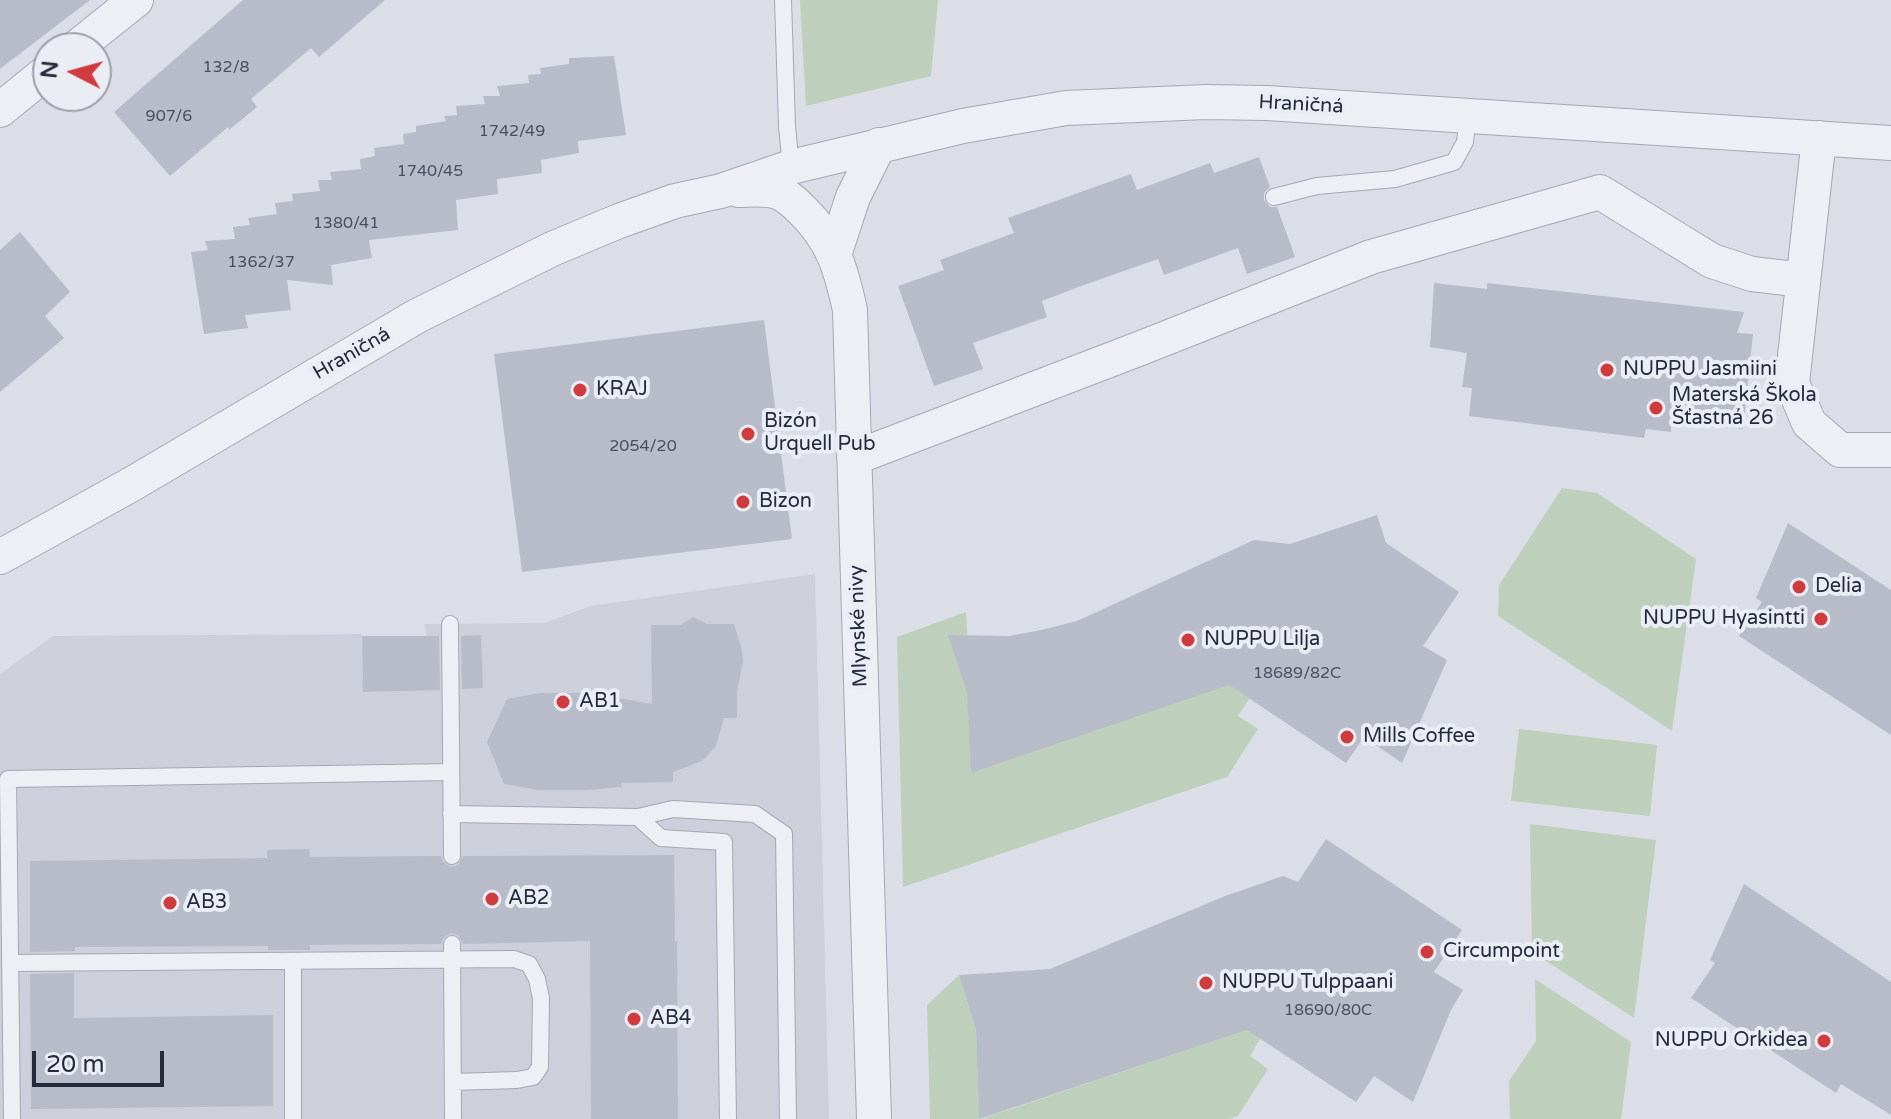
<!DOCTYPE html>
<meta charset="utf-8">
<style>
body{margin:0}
#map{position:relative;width:1891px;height:1119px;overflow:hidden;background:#dbdee6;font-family:"Varela Round",sans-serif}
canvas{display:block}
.north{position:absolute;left:32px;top:32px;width:80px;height:80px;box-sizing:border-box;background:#eaedf4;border:2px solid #9b9faa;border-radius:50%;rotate:276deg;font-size:22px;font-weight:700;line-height:32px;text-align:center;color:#252a3c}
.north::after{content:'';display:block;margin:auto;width:28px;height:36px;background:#d03b3d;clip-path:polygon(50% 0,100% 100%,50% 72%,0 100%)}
.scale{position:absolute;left:32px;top:1051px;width:132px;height:36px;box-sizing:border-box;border:4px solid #252a3c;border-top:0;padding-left:10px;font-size:24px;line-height:28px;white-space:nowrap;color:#252a3c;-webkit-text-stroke:6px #eaedf4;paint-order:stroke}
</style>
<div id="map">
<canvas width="1891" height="1119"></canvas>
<div class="north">N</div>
<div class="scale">20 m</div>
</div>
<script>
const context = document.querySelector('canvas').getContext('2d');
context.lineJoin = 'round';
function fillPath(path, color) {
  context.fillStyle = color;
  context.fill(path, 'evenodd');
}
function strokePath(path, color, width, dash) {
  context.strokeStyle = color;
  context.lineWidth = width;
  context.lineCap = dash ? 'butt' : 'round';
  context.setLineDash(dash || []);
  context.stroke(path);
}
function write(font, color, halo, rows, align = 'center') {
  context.font = font + ' "Varela Round",sans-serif';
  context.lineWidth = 8;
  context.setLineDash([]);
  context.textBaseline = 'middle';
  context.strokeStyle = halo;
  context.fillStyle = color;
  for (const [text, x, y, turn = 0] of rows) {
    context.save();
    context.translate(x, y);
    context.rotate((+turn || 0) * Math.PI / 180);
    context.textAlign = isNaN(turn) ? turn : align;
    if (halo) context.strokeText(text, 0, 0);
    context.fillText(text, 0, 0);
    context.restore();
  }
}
fillPath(new Path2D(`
 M 815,574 L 829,1119 L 0,1119 L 0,674 L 53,636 L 361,634 L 362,636 L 427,636 L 424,624 L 544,623 L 591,606 Z`), '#cdd0db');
fillPath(new Path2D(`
 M 800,0 L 938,0 L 931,76 L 806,106 Z
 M 1562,488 L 1597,493 L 1696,559 L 1672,731 L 1498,616 L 1499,585 Z
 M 966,612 L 967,635 L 948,635 L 1267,672 L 1238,716 L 1258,729 L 1227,777 L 903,887 L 897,637 Z
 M 1519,729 L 1657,745 L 1650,816 L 1511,801 Z
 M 1530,824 L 1656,840 L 1634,1018 L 1532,952 Z
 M 959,975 L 976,1030 L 979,1119 L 930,1119 L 927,1005 Z
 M 1535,979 L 1631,1042 L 1621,1119 L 1510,1119 L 1509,1081 L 1536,1041 Z
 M 1270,1022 L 1250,1056 L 1268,1069 L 1238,1116 L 1229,1119 L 981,1119 Z`), '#bed0bc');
fillPath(new Path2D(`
 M 0,0 L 90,0 L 0,69 Z
 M 243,0 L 385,0 L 319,57 L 311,48 L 251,99 L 257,107 L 229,130 L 228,127 L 170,176 L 114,112 Z
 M 614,56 L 626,135 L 578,141 L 579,153 L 541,160 L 542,173 L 497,179 L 498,194 L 456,200 L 458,230 L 369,240 L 372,258 L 331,265 L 333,285 L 287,280 L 291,310 L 245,315 L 248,328 L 204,334 L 191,252 L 208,250 L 205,241 L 235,239 L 233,227 L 250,225 L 248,218 L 277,214 L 275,203 L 293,201 L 292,194 L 320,191 L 318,180 L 332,180 L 330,172 L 361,169 L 360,159 L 375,156 L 374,148 L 404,144 L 403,134 L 416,132 L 416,126 L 446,121 L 444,116 L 457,115 L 456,106 L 485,104 L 483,96 L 500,96 L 497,86 L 529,83 L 528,75 L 541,74 L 540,68 L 569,64 L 569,58 Z
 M 1259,157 L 1270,187 L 1264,193 L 1264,200 L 1270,207 L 1277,207 L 1295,257 L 1247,274 L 1238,248 L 1164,275 L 1158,259 L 1081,286 L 1042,301 L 1047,317 L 973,343 L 983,369 L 934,386 L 898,286 L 944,270 L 940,260 L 1014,233 L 1008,218 L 1131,174 L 1137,190 L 1210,163 L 1214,173 Z
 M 20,232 L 70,292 L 45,316 L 64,338 L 0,392 L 0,250 Z
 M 1434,283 L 1487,289 L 1487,283 L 1744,312 L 1737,333 L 1753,334 L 1743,429 L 1671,421 L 1671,432 L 1646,429 L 1644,438 L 1469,416 L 1472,388 L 1462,387 L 1467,353 L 1430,347 Z
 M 764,320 L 792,539 L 522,572 L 494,354 Z
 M 1377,515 L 1386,543 L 1459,592 L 1423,646 L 1447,660 L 1402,763 L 1364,737 L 1346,763 L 1229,685 L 971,773 L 967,692 L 948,635 L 1009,636 L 1041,630 L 1077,621 L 1254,540 L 1290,544 Z
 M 1788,523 L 1891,590 L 1891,735 L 1739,636 L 1762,602 L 1756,598 Z
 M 694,617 L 707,624 L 734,624 L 742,650 L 743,662 L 737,691 L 737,718 L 724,718 L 716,746 L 702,761 L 673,772 L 673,782 L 621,783 L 622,787 L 588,790 L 538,790 L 504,784 L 487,742 L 507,699 L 540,693 L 590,693 L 652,704 L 651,625 L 680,625 Z
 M 481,635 L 483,688 L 462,689 L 461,636 Z
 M 362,636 L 439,636 L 440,690 L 363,692 Z
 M 1326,839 L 1462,930 L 1434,972 L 1463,990 L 1451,1010 L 1413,1102 L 1374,1076 L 1356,1102 L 1247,1030 L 979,1119 L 976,1030 L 959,975 L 1050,969 L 1225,896 L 1283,876 L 1298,882 Z
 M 309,849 L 310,857 L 441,856 L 443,862 L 451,867 L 458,865 L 463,856 L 674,855 L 675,941 L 677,941 L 678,1119 L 591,1119 L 590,941 L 463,944 L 458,935 L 451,933 L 443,938 L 441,944 L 310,945 L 310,950 L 268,950 L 268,946 L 75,947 L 75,951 L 30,952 L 30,861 L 267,858 L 267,850 Z
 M 1744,884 L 1891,982 L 1891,1115 L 1841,1084 L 1836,1093 L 1691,998 L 1715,963 L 1710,960 Z
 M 74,973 L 74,1018 L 273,1015 L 273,1106 L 31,1109 L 30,974 Z`), '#b8bcc9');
const lane = new Path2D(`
 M 783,0 L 787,126 L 791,167
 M 1274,197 L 1317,186 L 1395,179 L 1454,162 L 1465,142 L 1468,116
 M 450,624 L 452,856
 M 451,814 L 638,817
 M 452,944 L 453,1119
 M 10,963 L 514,959 L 529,964 L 537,979 L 541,998 L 540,1067 L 533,1077 L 517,1080 L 453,1082
 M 12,1119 L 8,779 L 451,772
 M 293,1119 L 293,961
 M 728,1119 L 724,842 L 661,838 L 638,817 L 673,809 L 755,814 L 784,834 L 788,1119`);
const street = new Path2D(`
 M 76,48 L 136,0
 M 0,110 L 48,71
 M 1819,138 L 1792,383 L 1809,423 L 1840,450 L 1891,450
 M 739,190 C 751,190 765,188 777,192 C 787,195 795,203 802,210 C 833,240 841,269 850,310 L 874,1119
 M 834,255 L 853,197 L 879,145
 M 854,458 L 1141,348 L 1371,257 L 1600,192 L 1712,261 L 1752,274 L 1803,280
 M 0,557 L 132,484 L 417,316 L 552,249 L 619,221 L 675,201 L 721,191 L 791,167 L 963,126 L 1066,108 L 1206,102 L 1267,103 L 1891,143`);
strokePath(lane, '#a4a8b3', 18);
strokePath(street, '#a4a8b3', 36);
strokePath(lane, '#eeeff4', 16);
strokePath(street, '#eeeff4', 34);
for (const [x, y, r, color] of [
 [1607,370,8,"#d03b3d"],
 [580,390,8,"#d03b3d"],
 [1656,408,8,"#d03b3d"],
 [748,434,8,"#d03b3d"],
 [743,502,8,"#d03b3d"],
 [1799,587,8,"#d03b3d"],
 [1821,619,8,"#d03b3d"],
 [1188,640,8,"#d03b3d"],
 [563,702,8,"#d03b3d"],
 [1347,737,8,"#d03b3d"],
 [492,899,8,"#d03b3d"],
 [170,903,8,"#d03b3d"],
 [1427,952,8,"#d03b3d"],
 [1206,983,8,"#d03b3d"],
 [634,1019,8,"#d03b3d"],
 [1824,1041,8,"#d03b3d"]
]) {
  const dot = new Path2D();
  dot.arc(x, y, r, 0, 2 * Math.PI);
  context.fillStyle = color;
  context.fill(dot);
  strokePath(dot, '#eaedf4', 3);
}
write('16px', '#4a4e5f', null, [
 ["132/8",226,68],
 ["907/6",169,117],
 ["1742/49",512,132],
 ["1740/45",430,172],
 ["1380/41",346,224],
 ["1362/37",261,263],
 ["2054/20",643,447],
 ["18689/82C",1297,674],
 ["18690/80C",1328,1011]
]);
write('20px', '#252a3c', '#eaedf4', [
 ["Hraničná",1301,105,3],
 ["Hraničná",352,354,-30],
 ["Mlynské nivy",859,626,-92]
]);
write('20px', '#252a3c', '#eaedf4', [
 ["NUPPU Jasmiini",1623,370],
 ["KRAJ",596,390],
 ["Materská Škola",1672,396],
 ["Šťastná 26",1672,419],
 ["Bizón",764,422],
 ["Urquell Pub",764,445],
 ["Bizon",759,502],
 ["Delia",1815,587],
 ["NUPPU Hyasintti",1805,619,"right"],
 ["NUPPU Lilja",1204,640],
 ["AB1",579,702],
 ["Mills Coffee",1363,737],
 ["AB2",508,899],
 ["AB3",186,903],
 ["Circumpoint",1443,952],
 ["NUPPU Tulppaani",1222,983],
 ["AB4",650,1019],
 ["NUPPU Orkidea",1808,1041,"right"]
], 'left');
</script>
